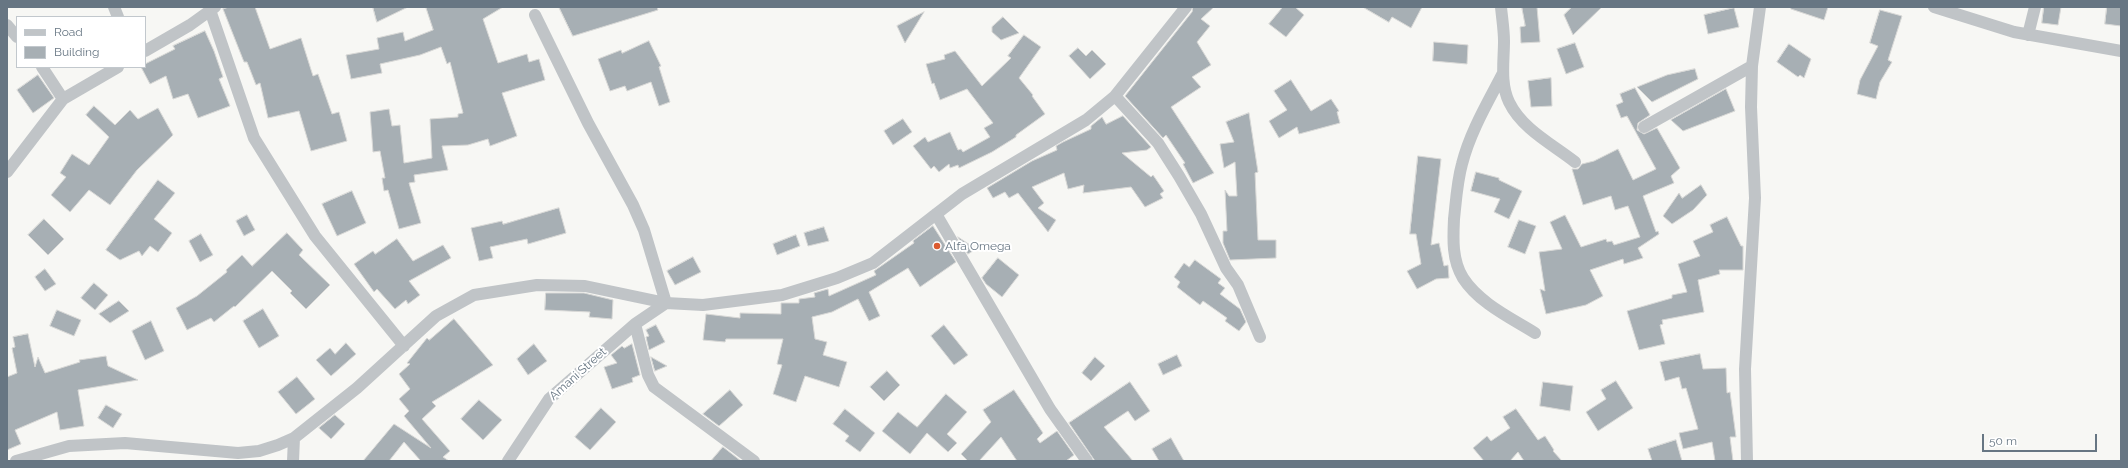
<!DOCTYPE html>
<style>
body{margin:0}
#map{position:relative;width:2128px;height:468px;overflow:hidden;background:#f7f7f4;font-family:Raleway,sans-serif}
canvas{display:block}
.frame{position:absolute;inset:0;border:8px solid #677683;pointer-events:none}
.legend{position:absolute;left:16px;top:16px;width:130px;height:52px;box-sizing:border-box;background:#fff;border:1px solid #c2c8cd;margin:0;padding:5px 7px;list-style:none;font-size:12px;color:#677683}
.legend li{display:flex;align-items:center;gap:8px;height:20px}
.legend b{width:20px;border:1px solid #c2c8cd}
.scale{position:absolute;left:1982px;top:434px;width:115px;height:18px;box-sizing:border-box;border:2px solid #677683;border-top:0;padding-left:5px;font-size:12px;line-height:14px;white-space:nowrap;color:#677683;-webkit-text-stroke:3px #fff;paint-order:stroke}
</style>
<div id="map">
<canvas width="2128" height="468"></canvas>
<div class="frame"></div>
<ul class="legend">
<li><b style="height:5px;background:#c0c4c7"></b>Road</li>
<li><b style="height:11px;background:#a7afb4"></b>Building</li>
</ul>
<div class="scale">50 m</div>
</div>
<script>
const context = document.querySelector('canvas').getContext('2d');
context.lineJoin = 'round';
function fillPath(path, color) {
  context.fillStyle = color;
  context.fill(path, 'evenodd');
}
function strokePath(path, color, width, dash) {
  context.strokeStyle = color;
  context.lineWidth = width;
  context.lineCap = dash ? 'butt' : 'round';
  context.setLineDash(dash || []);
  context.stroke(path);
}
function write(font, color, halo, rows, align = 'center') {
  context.font = font + ' Raleway,sans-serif';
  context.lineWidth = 4;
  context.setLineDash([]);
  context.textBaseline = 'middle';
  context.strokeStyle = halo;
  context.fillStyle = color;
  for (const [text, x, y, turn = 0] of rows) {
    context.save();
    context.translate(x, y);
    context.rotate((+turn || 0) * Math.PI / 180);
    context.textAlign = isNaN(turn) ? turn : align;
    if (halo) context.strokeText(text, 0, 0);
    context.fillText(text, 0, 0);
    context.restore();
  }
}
const building = new Path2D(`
 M 230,7 L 255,7 L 270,49 L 301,38 L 313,76 L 318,74 L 332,114 L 339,112 L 347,141 L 311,151 L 299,111 L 268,118 L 260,83 L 256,85 L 247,62 L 244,62 L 223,9 Z
 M 373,7 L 408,7 L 377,22 Z
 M 426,7 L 503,7 L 483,19 L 498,63 L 527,54 L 529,62 L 539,59 L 545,80 L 502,93 L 517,136 L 490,146 L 488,139 L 468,145 L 442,146 L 448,170 L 414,175 L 415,182 L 409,183 L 421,223 L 399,229 L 388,190 L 384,191 L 382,178 L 385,178 L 380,151 L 373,152 L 370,112 L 389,109 L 392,126 L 400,125 L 404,163 L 432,158 L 430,119 L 458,117 L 458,114 L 463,113 L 450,62 L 447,64 L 441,47 L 420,55 L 380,64 L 382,73 L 351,79 L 346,55 L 379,49 L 377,38 L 403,32 L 405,41 L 433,30 Z
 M 559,7 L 657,7 L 658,10 L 573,36 Z
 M 1193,7 L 1214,7 L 1201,19 L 1210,26 L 1197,42 L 1211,65 L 1192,77 L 1201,87 L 1171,107 L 1214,173 L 1193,183 L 1183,164 L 1185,163 L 1166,135 L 1163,138 L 1125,96 L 1192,12 Z
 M 1283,7 L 1295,7 L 1304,15 L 1286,37 L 1269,24 Z
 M 1363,7 L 1422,7 L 1411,28 L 1392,17 L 1389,22 Z
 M 1522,7 L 1537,7 L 1540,42 L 1521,43 L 1520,27 L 1525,26 Z
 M 1572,7 L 1602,7 L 1573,35 L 1564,15 Z
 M 1791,7 L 1828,7 L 1824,20 L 1791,9 Z
 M 2044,7 L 2061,7 L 2058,25 L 2042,23 Z
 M 2107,7 L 2121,7 L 2121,26 L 2105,24 Z
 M 1734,8 L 1739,27 L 1708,34 L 1704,15 Z
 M 1880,10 L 1902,16 L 1888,60 L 1892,62 L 1880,82 L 1876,99 L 1857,94 L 1860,80 L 1878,46 L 1870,43 Z
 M 924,12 L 905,43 L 897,26 Z
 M 1003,17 L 1019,33 L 1001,40 L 992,32 L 992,27 Z
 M 205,31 L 214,51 L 223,77 L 219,79 L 230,106 L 198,118 L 188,94 L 173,99 L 166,76 L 150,84 L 141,67 L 145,67 L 145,64 L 175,49 L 173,46 Z
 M 1024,35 L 1041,47 L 1019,78 L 1033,95 L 1032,96 L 1045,114 L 1016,135 L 1016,137 L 992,152 L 959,168 L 958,165 L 950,168 L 949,164 L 939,172 L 934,166 L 931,169 L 913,146 L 925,137 L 928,142 L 950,132 L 958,150 L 961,149 L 963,152 L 990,137 L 984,128 L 993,123 L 967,89 L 940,100 L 934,83 L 932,84 L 926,64 L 945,59 L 944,55 L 955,51 L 982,86 L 1011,58 L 1008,56 Z
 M 649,41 L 661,66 L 659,67 L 670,102 L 659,106 L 651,82 L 627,91 L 625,86 L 610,91 L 598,59 L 621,50 L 622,53 Z
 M 1434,42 L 1468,45 L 1467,64 L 1433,61 Z
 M 1575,43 L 1584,67 L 1566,74 L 1557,49 Z
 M 1789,44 L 1811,59 L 1804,78 L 1800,75 L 1798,77 L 1777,62 Z
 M 1078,48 L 1086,56 L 1092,50 L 1106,64 L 1090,79 L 1069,56 Z
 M 1695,69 L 1698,79 L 1652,102 L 1637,87 L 1667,75 Z
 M 38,75 L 54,98 L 33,113 L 17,90 Z
 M 1551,78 L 1552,106 L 1531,107 L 1528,81 Z
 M 1291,80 L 1311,111 L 1331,99 L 1339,111 L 1337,112 L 1340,123 L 1299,134 L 1297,127 L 1279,138 L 1269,121 L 1287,110 L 1274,91 Z
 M 1635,88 L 1650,115 L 1638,123 L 1637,130 L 1644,134 L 1657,128 L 1680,168 L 1671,176 L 1674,183 L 1643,196 L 1656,232 L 1658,231 L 1659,234 L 1638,248 L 1643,258 L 1624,264 L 1623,259 L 1590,270 L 1603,296 L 1586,305 L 1546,314 L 1540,289 L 1545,291 L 1539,252 L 1562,249 L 1550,222 L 1565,215 L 1581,247 L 1606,239 L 1607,242 L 1612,241 L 1614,245 L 1640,237 L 1628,206 L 1615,210 L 1611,196 L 1583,205 L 1572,169 L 1578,169 L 1582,164 L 1594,161 L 1618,149 L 1633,180 L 1656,169 L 1627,116 L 1621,118 L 1616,105 L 1623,102 L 1620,94 Z
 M 1726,89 L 1735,111 L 1683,131 L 1671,120 Z
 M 94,106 L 115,125 L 130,110 L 138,119 L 158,108 L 173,135 L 137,170 L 110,205 L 89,190 L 70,212 L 51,195 L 66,177 L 60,173 L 72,154 L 89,165 L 109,137 L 86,115 Z
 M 1249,113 L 1258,172 L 1255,173 L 1258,240 L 1276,240 L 1276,258 L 1230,260 L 1223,243 L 1223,231 L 1227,231 L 1225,190 L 1229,196 L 1237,196 L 1235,162 L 1224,168 L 1220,144 L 1234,142 L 1226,122 Z
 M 1123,116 L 1151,147 L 1147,150 L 1122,153 L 1151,177 L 1153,175 L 1164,191 L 1160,194 L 1163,198 L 1145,207 L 1131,187 L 1083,193 L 1084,185 L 1068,189 L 1064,173 L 1032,187 L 1044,203 L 1038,208 L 1056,220 L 1048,232 L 1018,193 L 1009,198 L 1005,192 L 993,198 L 987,188 L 1032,161 L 1057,150 L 1056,146 L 1063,142 L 1091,129 L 1091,126 L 1102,117 L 1106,124 Z
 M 903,119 L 912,132 L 893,145 L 884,131 Z
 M 1418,156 L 1441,159 L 1431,245 L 1439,243 L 1444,266 L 1448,265 L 1449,278 L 1436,279 L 1417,289 L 1407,271 L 1421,264 L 1416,234 L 1410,234 Z
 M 1476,172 L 1499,178 L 1499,180 L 1522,191 L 1509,219 L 1494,212 L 1500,199 L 1471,191 Z
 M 158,180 L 175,193 L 154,219 L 172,233 L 158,252 L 150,246 L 142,256 L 139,251 L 120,260 L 106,250 Z
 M 1701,185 L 1707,195 L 1693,210 L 1672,224 L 1663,216 L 1679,193 L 1682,198 Z
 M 352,191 L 366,223 L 337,236 L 322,204 Z
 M 559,208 L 566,233 L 528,244 L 527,239 L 490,247 L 493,258 L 479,261 L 471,228 L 502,221 L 503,224 Z
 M 247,215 L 255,230 L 244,236 L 236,221 Z
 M 1727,217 L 1741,246 L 1743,246 L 1743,270 L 1719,270 L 1720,274 L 1698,280 L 1704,312 L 1662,320 L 1663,324 L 1660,325 L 1665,344 L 1639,350 L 1627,311 L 1672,298 L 1672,295 L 1687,292 L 1678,264 L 1700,256 L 1693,241 L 1713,232 L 1710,225 Z
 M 44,219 L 64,239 L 48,255 L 28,235 Z
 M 1519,220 L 1536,226 L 1525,254 L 1508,247 Z
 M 933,226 L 956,262 L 920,287 L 908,268 L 869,292 L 880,316 L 869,321 L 858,299 L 832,312 L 812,317 L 815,339 L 827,342 L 823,355 L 847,362 L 839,387 L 805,376 L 796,402 L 773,394 L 782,365 L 777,364 L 783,339 L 726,339 L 725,342 L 703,340 L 706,314 L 740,318 L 740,313 L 781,314 L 781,303 L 799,303 L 799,299 L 815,297 L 814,293 L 828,289 L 829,296 L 876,275 L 874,271 L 914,243 L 913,241 Z
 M 824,227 L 829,241 L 808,246 L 804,233 Z
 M 287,233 L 303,250 L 299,255 L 330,285 L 306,309 L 290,293 L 292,291 L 272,271 L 235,307 L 234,306 L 214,322 L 211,318 L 187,330 L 176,308 L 197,296 L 227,272 L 226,270 L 242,255 L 252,266 Z
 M 201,234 L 213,255 L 200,262 L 189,241 Z
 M 796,235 L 800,246 L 777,255 L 773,244 Z
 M 958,237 L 976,249 L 968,254 Z
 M 397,239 L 413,261 L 443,245 L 451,258 L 409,281 L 420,295 L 408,304 L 406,300 L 395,309 L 377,289 L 374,292 L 354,264 L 373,251 L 375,254 Z
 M 693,257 L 701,272 L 675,285 L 667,271 Z
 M 998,258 L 1019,275 L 1002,297 L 986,284 L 982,278 Z
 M 1195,260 L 1221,279 L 1218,283 L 1225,288 L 1220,294 L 1240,309 L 1246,322 L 1239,331 L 1225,321 L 1227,318 L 1203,301 L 1200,305 L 1177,287 L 1180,282 L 1174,277 L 1184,263 L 1189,267 Z
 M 45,269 L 56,284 L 45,291 L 35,277 Z
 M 94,283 L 108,295 L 95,310 L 81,298 Z
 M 546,293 L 584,293 L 613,300 L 612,319 L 589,317 L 590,312 L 545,310 Z
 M 119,301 L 129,311 L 110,323 L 99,314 Z
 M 263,309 L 279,336 L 259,348 L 243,321 Z
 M 57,310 L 81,320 L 74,336 L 50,326 Z
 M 454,319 L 493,365 L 432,402 L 436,406 L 422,419 L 450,451 L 443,457 L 449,461 L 419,461 L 420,460 L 404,442 L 389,461 L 363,461 L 394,424 L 431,448 L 404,416 L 409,411 L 399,399 L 410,389 L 399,374 L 410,364 L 407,363 L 427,338 L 429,340 Z
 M 151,321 L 164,351 L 145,360 L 132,331 Z
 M 656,325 L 665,342 L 649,350 L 646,337 L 649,336 L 646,330 Z
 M 944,325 L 968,355 L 954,365 L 931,336 Z
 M 28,334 L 35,367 L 38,357 L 45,373 L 80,362 L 79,360 L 106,356 L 108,366 L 138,380 L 78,390 L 84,426 L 60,430 L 57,412 L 15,430 L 21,444 L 7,450 L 7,377 L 17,373 L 12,348 L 15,347 L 13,337 Z
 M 346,343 L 356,354 L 331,376 L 316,360 L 330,348 L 335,354 Z
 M 534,344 L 547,361 L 528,375 L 517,359 Z
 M 632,344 L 640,375 L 632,378 L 633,382 L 612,389 L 604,367 L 617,363 L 611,355 L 622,346 L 624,348 Z
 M 1700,354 L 1703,369 L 1726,368 L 1727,393 L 1730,392 L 1736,437 L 1730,437 L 1733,461 L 1715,461 L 1712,442 L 1683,449 L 1679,433 L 1698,429 L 1686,388 L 1682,389 L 1679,377 L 1665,381 L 1660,362 Z
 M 1177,355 L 1182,366 L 1163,375 L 1158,364 Z
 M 651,357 L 667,366 L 655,371 Z
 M 1095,357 L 1105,366 L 1091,381 L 1082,373 Z
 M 887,371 L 900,385 L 884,401 L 870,387 Z
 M 297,377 L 315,399 L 296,414 L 278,392 Z
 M 1616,381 L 1633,408 L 1598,431 L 1586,412 L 1606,399 L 1601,390 Z
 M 1130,382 L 1150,411 L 1135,421 L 1128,411 L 1104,427 L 1133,461 L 1095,461 L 1069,423 Z
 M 1543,382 L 1573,386 L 1570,411 L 1540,406 Z
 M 730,390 L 743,405 L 719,426 L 703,414 Z
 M 1014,390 L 1043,433 L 1037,439 L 1040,443 L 1057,431 L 1074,455 L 1066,461 L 1017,461 L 1001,437 L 979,461 L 968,461 L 961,454 L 991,422 L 983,410 Z
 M 946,394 L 967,412 L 947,434 L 957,443 L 948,452 L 927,433 L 910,454 L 882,431 L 898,412 L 917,427 Z
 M 479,400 L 502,420 L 483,440 L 461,419 Z
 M 106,405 L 122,414 L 113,428 L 98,418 Z
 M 601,408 L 616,422 L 590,450 L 575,437 Z
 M 845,409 L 875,433 L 860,452 L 845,441 L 849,436 L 833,424 Z
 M 1516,409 L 1538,440 L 1545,436 L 1554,450 L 1553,451 L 1562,461 L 1524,461 L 1518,452 L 1510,461 L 1484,461 L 1473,448 L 1487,436 L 1491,441 L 1510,428 L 1503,417 Z
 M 335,415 L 345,424 L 331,439 L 319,428 Z
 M 1171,438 L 1184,461 L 1159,461 L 1152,449 Z
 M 1676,440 L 1682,461 L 1652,461 L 1648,449 Z
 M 723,447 L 741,461 L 711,461 Z`);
fillPath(building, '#a7afb4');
strokePath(building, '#d8d8d6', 1);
strokePath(new Path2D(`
 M 114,7 L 118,17
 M 1501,7 C 1502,18 1504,30 1504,41 C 1504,61 1500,83 1509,102 C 1522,129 1552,144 1575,162
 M 1934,7 L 2014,32 L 2121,51
 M 210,10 L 254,138 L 315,236 L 404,346
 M 535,15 L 588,123 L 633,205 L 644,230 L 666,303
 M 7,25 L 17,37
 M 2028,35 L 2035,7
 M 145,51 L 190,25 L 215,7
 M 42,67 L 63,99
 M 1503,73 C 1488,102 1470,132 1462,164 C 1457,182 1456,201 1454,219 C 1453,239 1452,260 1463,278 C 1479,303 1511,318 1535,333
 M 1115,96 L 1158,143 L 1179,176 L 1201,214 L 1226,268 L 1238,285 L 1260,337
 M 1644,127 L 1752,66
 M 7,172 L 63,99 L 118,67
 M 936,214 L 1050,409 L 1087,461
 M 635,324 L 648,375 L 654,387 L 754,461
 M 16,461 L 69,446 L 125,443 L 238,453 L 259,451 L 278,445 L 294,438 L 357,388 L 436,316 L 474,295 L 537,285 L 585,286 L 666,303 L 703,305 L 782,295 L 837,278 L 873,263 L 962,194 L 1086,120 L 1115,96 L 1186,7
 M 293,461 L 294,438
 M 508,461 L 549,399 L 635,324 L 666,303
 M 1747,461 L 1745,369 L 1755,198 L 1751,107 L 1752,66 L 1760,7`), '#c0c4c7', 12);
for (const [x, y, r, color] of [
 [937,246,4,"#db5a2f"]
]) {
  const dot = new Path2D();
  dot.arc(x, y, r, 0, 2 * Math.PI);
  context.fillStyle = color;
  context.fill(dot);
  strokePath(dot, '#fff', 1.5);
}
write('12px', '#677683', '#fff', [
 ["Alfa Omega",945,246]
], 'left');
write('12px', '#677683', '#fff', [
 ["Amani Street",578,374,-42]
]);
</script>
